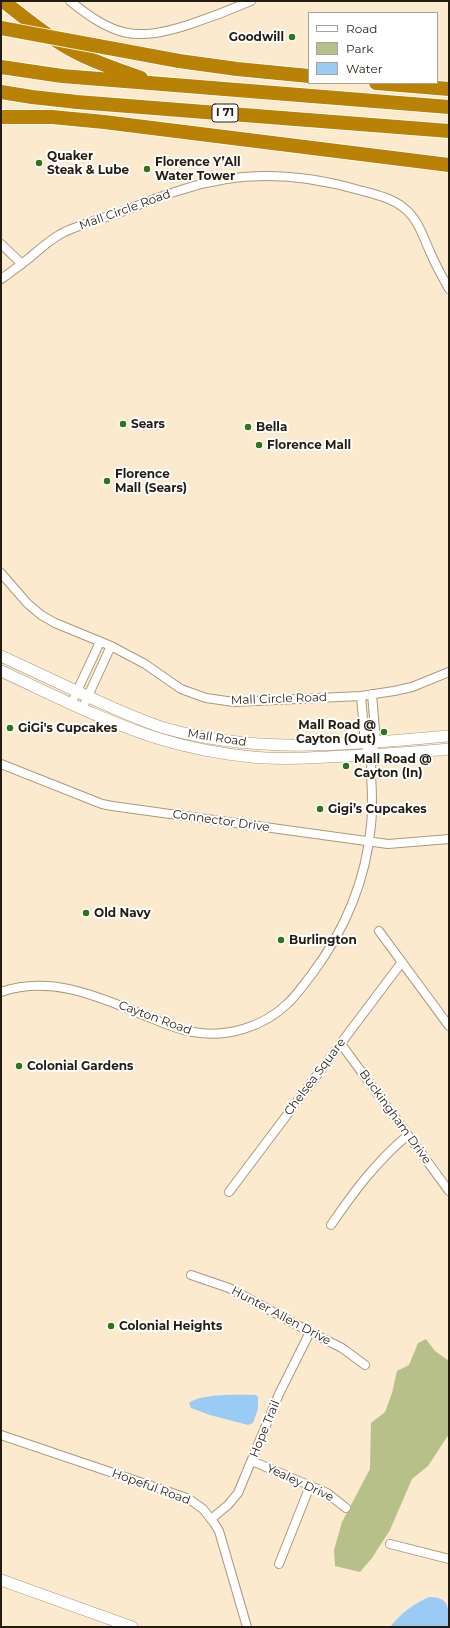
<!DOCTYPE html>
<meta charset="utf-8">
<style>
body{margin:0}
#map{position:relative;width:450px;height:1628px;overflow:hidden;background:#fceacf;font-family:Montserrat,sans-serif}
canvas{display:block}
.frame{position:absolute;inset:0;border:2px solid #241c10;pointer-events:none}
.legend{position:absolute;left:308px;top:12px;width:130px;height:72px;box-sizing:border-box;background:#fff;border:1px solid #a7a49f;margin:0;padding:5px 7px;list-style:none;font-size:12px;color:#241c10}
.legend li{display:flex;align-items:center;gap:8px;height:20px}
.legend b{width:20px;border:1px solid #a7a49f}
</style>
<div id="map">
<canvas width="450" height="1628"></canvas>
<div class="frame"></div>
<ul class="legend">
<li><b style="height:5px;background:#fff"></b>Road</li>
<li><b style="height:11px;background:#b6c088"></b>Park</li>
<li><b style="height:11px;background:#9acbf4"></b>Water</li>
</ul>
</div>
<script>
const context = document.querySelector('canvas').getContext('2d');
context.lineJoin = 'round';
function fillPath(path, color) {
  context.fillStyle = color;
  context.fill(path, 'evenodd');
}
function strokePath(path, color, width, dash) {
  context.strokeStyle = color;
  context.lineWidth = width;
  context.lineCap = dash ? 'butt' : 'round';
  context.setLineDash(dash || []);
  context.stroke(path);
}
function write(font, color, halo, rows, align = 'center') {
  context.font = font + ' Montserrat,sans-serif';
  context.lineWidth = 4;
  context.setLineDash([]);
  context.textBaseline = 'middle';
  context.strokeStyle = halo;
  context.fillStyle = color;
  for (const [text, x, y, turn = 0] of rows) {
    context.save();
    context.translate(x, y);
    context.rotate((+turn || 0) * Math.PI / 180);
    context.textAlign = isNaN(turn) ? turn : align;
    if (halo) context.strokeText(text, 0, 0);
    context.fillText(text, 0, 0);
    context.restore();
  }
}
fillPath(new Path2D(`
 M 426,1339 L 435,1351 L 449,1361 L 449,1434 L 428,1466 L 412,1479 L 390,1530 L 372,1558 L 360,1572 L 335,1566 L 334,1550 L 342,1522 L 370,1469 L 371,1423 L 385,1412 L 392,1393 L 397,1371 L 409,1365 L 418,1343 Z`), '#b6c088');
fillPath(new Path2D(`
 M 256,1395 L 258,1397 L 258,1409 L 253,1423 L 248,1425 L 210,1415 L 191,1408 L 189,1403 C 203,1393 239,1395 256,1395 Z
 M 429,1597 C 450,1597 449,1608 448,1627 L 390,1627 C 401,1613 413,1604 429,1597 Z`), '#9acbf4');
const minor = new Path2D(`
 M 70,1 C 114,36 134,42 188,25 C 209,18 230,10 251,1
 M 1,244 L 22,264
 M 1,279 C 10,273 19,266 28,259 C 38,251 47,242 59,235 C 76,225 102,219 121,212 C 141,204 160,196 181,190 C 239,170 301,173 359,190 C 374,194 392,198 404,208 C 419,220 423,237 431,254 C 436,266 443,278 449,289
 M 1,573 L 27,603 L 41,615 L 55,623 L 111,646 L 145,664 L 181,689 L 206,698 L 234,702 L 361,696 L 394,691 L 412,687 L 449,672
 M 71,704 L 100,642
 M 82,709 L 111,646
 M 370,755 L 376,742 L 372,694
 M 1,764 L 102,804 L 112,806 L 388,844 L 449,839
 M 379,931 L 449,1026
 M 1,992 C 54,974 103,999 151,1018 C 165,1024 179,1030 193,1032 C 227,1038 263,1027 287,1004 C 297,995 304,984 312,974 C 345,930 366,880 371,825 C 373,808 372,791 371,774 C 371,768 372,761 370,755 C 369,751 366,747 365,743 C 364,739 364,735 364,731 C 363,719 362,707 361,696
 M 341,1044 L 449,1191
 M 229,1192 L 402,962
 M 331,1225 C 355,1190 376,1162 408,1135
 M 191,1275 L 229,1288 L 310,1332 L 342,1348 L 365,1365
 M 1,1435 L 181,1496 L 189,1499 L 203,1509 L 214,1523 L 219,1531 L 247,1627
 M 252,1461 L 327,1493 L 346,1508
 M 211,1519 L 228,1505 L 238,1493 L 279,1394 L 310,1332
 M 390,1544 L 449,1559
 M 279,1564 L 310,1486`);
const secondary = new Path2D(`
 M 1,656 C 31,670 61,684 91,698 C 115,709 139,720 164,728 C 259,755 352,744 449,736
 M 1,671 C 53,695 105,722 160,739 C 190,748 221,754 252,757 C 277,760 303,758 328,757 C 368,755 409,753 449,749
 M 1,1580 L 132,1627`);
const motorway = new Path2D(`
 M 3,1 C 25,18 46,36 70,49 C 92,62 117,69 141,78
 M 179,61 L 237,69 L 309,76
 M 1,67 L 62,76 L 449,107
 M 376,83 L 449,89
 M 1,92 L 32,97 L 77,102 L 449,131
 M 1,117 L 52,117 L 104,122 L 449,165`);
strokePath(minor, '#ad9879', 10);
strokePath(secondary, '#ad9879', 12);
strokePath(motorway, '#fff', 16);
strokePath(minor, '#fff', 8);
strokePath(secondary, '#fff', 11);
strokePath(motorway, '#ba8204', 14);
const motorwayBridge = new Path2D(`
 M 1,28 L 179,61`);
strokePath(motorwayBridge, '#fff', 16, []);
strokePath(motorwayBridge, '#ba8204', 14);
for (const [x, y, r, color] of [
 [292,37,4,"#2e761a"],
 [39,163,4,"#2e761a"],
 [147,169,4,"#2e761a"],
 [123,424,4,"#2e761a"],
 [248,427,4,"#2e761a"],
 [259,445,4,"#2e761a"],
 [107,481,4,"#2e761a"],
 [10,728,4,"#2e761a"],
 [384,732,4,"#2e761a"],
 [346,766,4,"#2e761a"],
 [320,809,4,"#2e761a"],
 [86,913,4,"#2e761a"],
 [281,940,4,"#2e761a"],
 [19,1066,4,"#2e761a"],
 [111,1326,4,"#2e761a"]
]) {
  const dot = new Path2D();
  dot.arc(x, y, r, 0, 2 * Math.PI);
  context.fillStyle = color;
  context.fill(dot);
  strokePath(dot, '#fff', 1.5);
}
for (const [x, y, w] of [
 [225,113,26]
]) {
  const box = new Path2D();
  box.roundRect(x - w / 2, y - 9, w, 18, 3);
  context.fillStyle = '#fff';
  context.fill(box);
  strokePath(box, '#241c10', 1);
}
write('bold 11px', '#241c10', null, [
 ["I 71",225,113]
]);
write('bold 12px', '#241c10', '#fff', [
 ["Goodwill",284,37,"right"],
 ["Quaker",47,156],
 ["Steak & Lube",47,170],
 ["Florence Y’All",155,162],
 ["Water Tower",155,176],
 ["Sears",131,424],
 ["Bella",256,427],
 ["Florence Mall",267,445],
 ["Florence",115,474],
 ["Mall (Sears)",115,488],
 ["Mall Road @",376,725,"right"],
 ["Cayton (Out)",376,739,"right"],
 ["GiGi's Cupcakes",18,728],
 ["Mall Road @",354,759],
 ["Cayton (In)",354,773],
 ["Gigi’s Cupcakes",328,809],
 ["Old Navy",94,913],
 ["Burlington",289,940],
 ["Colonial Gardens",27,1066],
 ["Colonial Heights",119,1326]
], 'left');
write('12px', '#241c10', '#fff', [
 ["Mall Circle Road",125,210,-20],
 ["Mall Circle Road",279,699,-2],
 ["Mall Road",217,738,9],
 ["Connector Drive",221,821,8],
 ["Cayton Road",155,1018,20],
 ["Chelsea Square",315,1077,-53],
 ["Buckingham Drive",395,1117,54],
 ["Hunter Allen Drive",281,1316,28],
 ["Hope Trail",265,1429,-68],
 ["Yealey Drive",300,1483,25],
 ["Hopeful Road",151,1487,20]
]);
</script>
